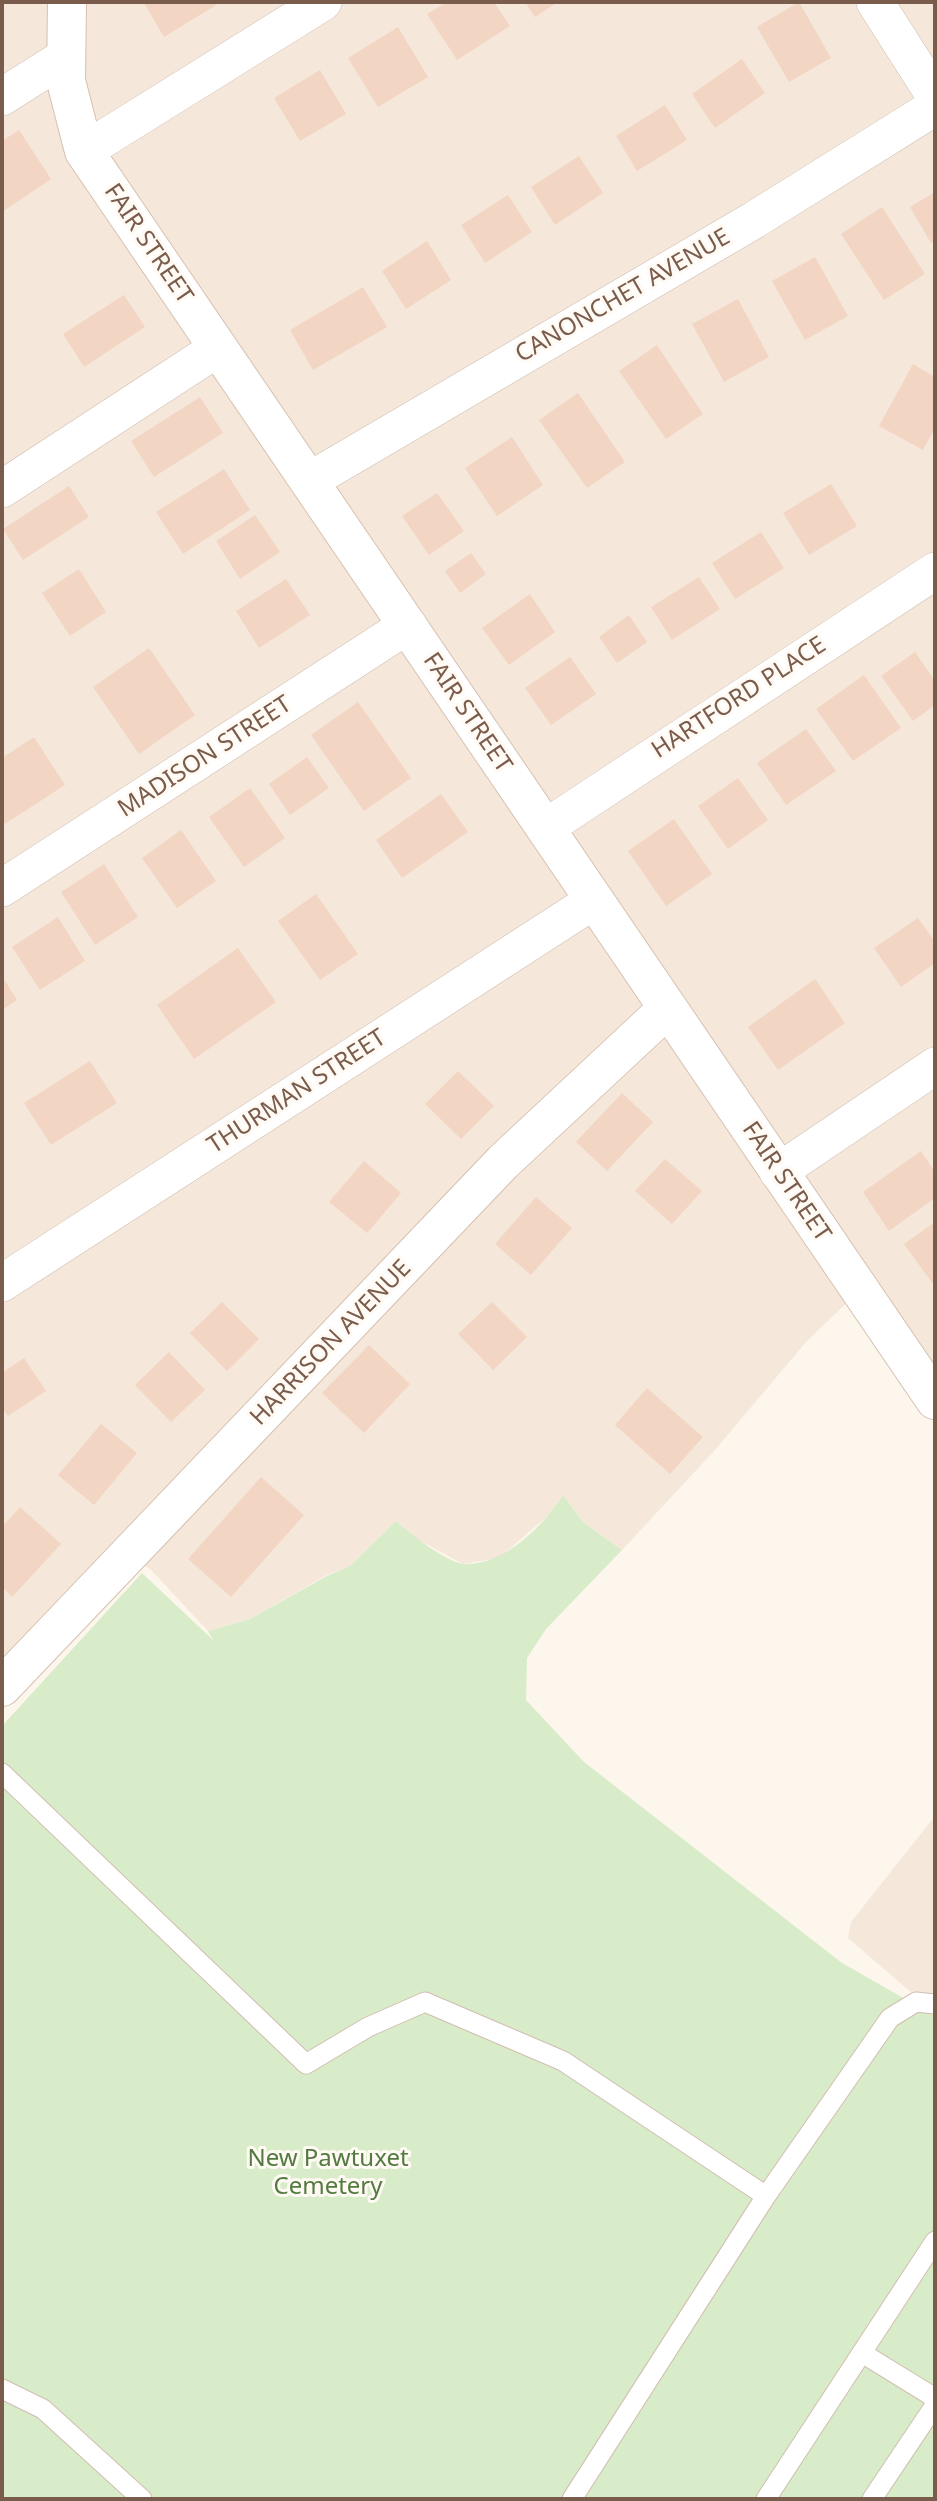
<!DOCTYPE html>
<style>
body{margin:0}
#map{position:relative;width:937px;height:2501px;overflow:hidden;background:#fdf6ec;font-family:"Noto Sans",sans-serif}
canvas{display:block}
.frame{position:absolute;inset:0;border:4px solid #7a5c4d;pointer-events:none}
</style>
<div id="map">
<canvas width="937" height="2501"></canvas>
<div class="frame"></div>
</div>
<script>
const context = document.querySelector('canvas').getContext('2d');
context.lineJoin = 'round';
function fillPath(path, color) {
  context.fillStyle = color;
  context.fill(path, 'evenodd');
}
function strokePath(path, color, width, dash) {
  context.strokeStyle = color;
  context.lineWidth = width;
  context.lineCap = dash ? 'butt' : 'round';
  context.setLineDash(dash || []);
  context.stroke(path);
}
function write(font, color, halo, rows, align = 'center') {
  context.font = font + ' "Noto Sans",sans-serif';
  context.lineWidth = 6;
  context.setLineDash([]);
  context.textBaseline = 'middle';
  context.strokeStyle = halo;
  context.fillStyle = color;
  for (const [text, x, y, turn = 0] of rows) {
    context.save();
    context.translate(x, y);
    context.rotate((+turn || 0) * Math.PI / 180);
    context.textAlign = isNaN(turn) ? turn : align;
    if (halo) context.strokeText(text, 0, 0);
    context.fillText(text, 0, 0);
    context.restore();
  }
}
fillPath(new Path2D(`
 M 2,2 L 935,2 L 935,1400 L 857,1293 L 806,1342 L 715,1450 L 622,1550 L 583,1522 L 563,1495 L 551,1513 L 499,1558 L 463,1564 L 417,1539 L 396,1521 L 350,1566 L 325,1576 L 250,1619 L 208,1631 L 151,1570 L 129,1553 L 2,1682 Z
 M 935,1816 L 935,2013 L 848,1938 L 851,1922 Z`), '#f5e8da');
fillPath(new Path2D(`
 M 563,1495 L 583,1522 L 622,1550 L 546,1629 L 527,1658 L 526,1700 L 584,1762 L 842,1963 L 935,2016 L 935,2499 L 2,2499 L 2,1726 L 142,1573 L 213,1640 L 208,1631 L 250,1619 L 325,1577 L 350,1566 L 396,1521 C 410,1533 446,1563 465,1564 C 505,1565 543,1526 563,1495 Z`), '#d8ecc9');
fillPath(new Path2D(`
 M 146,2 L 221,2 L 164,37 L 144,3 Z
 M 447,2 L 494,2 L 510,26 L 457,60 L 427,14 Z
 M 525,2 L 558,2 L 535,17 Z
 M 799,2 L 831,58 L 789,82 L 757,27 Z
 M 398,27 L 428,77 L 378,107 L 348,58 Z
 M 742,59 L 765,93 L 715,128 L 692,94 Z
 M 320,70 L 346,114 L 300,141 L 274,98 Z
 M 665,105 L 687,140 L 637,171 L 616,136 Z
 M 19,130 L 51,179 L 2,212 L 2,141 Z
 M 579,156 L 603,193 L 555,225 L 531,187 Z
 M 935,192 L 935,241 L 931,243 L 910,207 Z
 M 508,195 L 532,232 L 485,263 L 461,225 Z
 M 882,207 L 925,274 L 884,300 L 841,234 Z
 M 427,241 L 451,280 L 406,309 L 382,271 Z
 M 815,257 L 848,316 L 805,340 L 772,281 Z
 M 363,287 L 387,327 L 313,370 L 290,330 Z
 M 124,295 L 145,327 L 84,367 L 63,334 Z
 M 738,299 L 769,357 L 724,382 L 692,324 Z
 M 657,345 L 703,414 L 666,439 L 619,371 Z
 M 913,364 L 935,377 L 935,428 L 923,450 L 879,426 Z
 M 578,393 L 625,462 L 587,488 L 539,420 Z
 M 200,397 L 223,433 L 154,477 L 131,441 Z
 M 512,437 L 543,485 L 497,516 L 465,468 Z
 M 224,469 L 250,510 L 183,554 L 156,512 Z
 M 831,484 L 857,526 L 809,555 L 783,513 Z
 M 69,486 L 89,517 L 23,560 L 3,529 Z
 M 437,493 L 464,531 L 429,555 L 402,516 Z
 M 255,515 L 280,552 L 240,579 L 216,541 Z
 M 761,532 L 784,568 L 735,599 L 712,563 Z
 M 471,553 L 486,574 L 460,593 L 445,571 Z
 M 79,569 L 106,612 L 70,636 L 42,593 Z
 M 699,577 L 720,609 L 672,640 L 651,607 Z
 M 286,579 L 310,615 L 259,648 L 236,611 Z
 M 530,594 L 555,632 L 509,665 L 482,628 Z
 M 629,615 L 647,642 L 617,663 L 599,637 Z
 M 149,648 L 195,715 L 139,754 L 93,687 Z
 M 915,652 L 935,681 L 935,705 L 913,721 L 881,676 Z
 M 570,657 L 596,694 L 551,725 L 525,688 Z
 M 864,675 L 901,728 L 853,761 L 816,709 Z
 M 358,702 L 411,778 L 364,811 L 311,735 Z
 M 806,729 L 836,771 L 786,805 L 757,763 Z
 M 34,737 L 65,785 L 5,824 L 2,819 L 2,758 Z
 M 307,757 L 329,788 L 290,815 L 269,784 Z
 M 738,778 L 768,820 L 728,849 L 698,806 Z
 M 250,788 L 285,838 L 244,867 L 209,817 Z
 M 441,794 L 468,832 L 402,878 L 376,840 Z
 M 674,819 L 712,874 L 666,906 L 628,851 Z
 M 181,830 L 216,881 L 177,908 L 142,858 Z
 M 104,864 L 138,917 L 95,945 L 61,892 Z
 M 316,894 L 358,954 L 320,980 L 278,921 Z
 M 58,917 L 85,961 L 40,990 L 12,947 Z
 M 918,918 L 935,942 L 935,963 L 901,987 L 874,948 Z
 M 238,948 L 276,1002 L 194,1059 L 157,1005 Z
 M 2,976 L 17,1000 L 2,1010 Z
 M 815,979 L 845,1023 L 778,1070 L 748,1027 Z
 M 90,1061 L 117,1103 L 51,1145 L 24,1103 Z
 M 458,1071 L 494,1106 L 461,1139 L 425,1104 Z
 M 622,1093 L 653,1122 L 607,1171 L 576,1142 Z
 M 921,1151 L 935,1172 L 935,1198 L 889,1231 L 863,1192 Z
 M 665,1159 L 702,1191 L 672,1224 L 635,1191 Z
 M 364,1161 L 401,1193 L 367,1233 L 329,1202 Z
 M 536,1197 L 572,1228 L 531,1275 L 495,1244 Z
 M 935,1222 L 935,1283 L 933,1284 L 904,1244 Z
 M 222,1302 L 259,1339 L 227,1371 L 190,1333 Z
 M 492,1302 L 527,1337 L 493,1370 L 458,1334 Z
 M 369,1345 L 410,1384 L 364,1433 L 322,1393 Z
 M 169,1352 L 205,1390 L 171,1422 L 135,1385 Z
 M 24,1358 L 46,1391 L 8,1416 L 2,1408 L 2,1373 Z
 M 647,1388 L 703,1437 L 670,1474 L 615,1425 Z
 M 101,1424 L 137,1453 L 94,1505 L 58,1475 Z
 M 261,1477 L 304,1515 L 231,1597 L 188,1559 Z
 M 20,1507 L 61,1544 L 12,1597 L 2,1587 L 2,1527 Z`), '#f3d5c3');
const lane = new Path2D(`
 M 2,1773 L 306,2064 L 368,2027 L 425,2002 L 563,2061 L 766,2196
 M 862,2353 L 935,2398
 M 2,2389 L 43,2409 L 142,2499
 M 572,2499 L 766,2196 L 890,2018 L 916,2002 L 935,2004
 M 766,2499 L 935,2241
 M 872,2499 L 935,2405`);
const street = new Path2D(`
 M 875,2 L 935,96
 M 2,97 L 65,57
 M 84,151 L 323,2
 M 309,481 L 754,220 L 935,107
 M 2,489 L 218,348
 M 545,828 L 935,571
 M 2,888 L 408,625
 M 778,1172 L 935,1066
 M 2,1283 L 593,901`);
const secondary = new Path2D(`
 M 67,2 L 66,81 L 84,151 L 935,1400
 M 2,1687 L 503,1162 L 668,1008`);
strokePath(lane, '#d1beb0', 21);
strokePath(street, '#d1beb0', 38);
strokePath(secondary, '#d6c0b0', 40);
strokePath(lane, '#fff', 19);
strokePath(street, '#fff', 37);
strokePath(secondary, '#fff', 38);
write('24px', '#7a5c4d', '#fffaf3', [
 ["FAIR STREET",148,244,56],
 ["CANONCHET AVENUE",623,296,-30],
 ["HARTFORD PLACE",739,698,-33],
 ["FAIR STREET",467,713,56],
 ["MADISON STREET",205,757,-33],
 ["THURMAN STREET",297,1092,-33],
 ["FAIR STREET",786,1182,56],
 ["HARRISON AVENUE",331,1343,-46]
]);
write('24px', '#537a41', '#fffaf3', [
 ["New Pawtuxet",328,2159],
 ["Cemetery",328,2187]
]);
</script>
